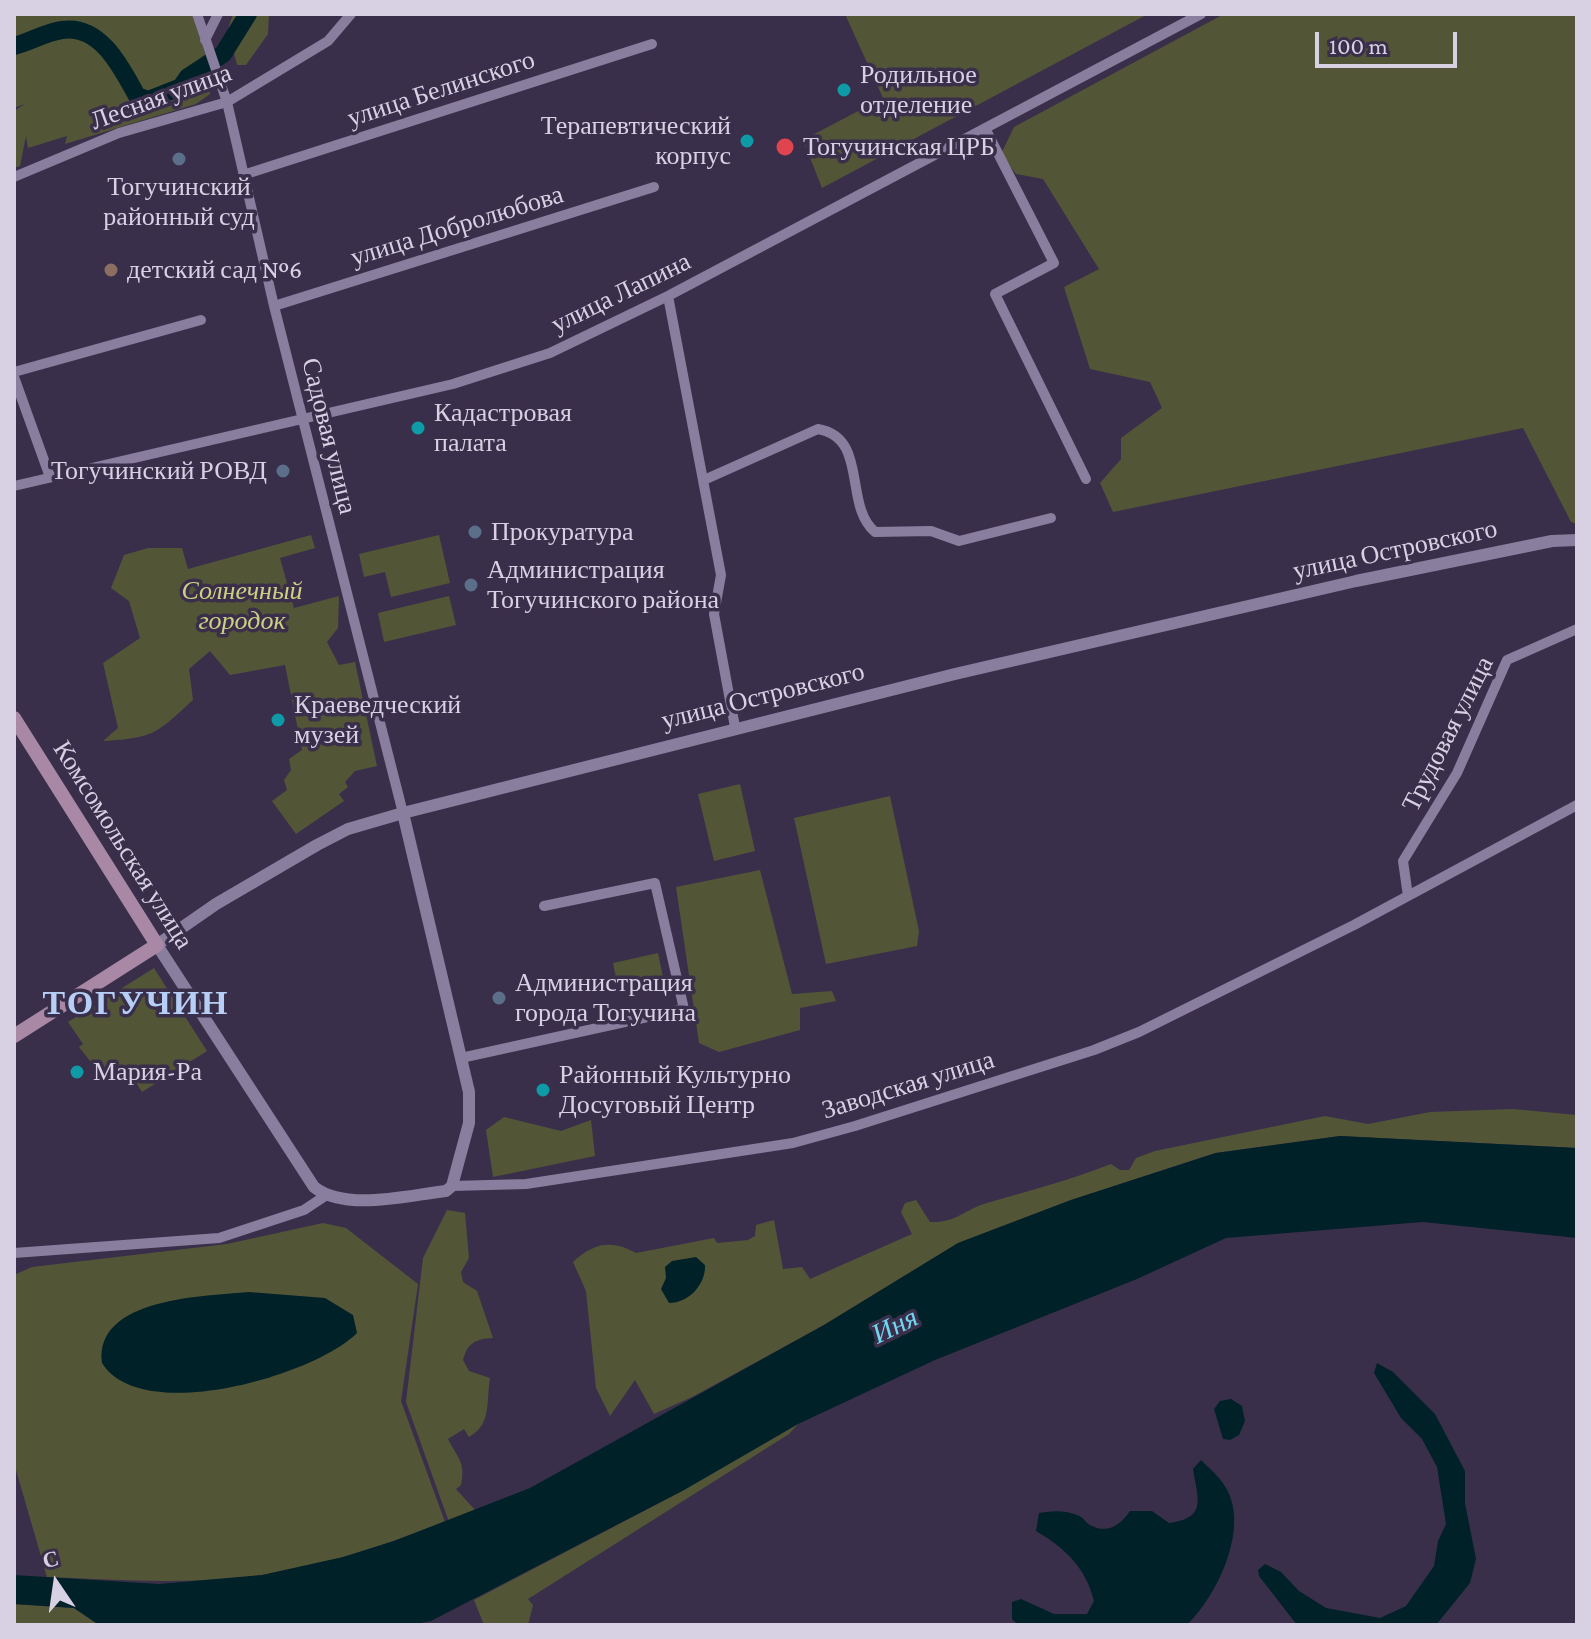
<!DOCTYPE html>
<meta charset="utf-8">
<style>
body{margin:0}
#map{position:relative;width:1591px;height:1639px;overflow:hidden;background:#3a2f4b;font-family:"Crimson Pro",serif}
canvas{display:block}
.frame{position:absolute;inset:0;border:16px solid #d7d1e3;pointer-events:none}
.north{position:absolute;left:16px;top:1543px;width:80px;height:80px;-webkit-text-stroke:6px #3a2f4b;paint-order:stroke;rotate:347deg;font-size:22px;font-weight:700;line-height:32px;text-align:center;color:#d7d1e3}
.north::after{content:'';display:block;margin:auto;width:28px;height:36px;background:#d7d1e3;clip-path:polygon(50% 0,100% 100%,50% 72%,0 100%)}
.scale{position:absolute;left:1315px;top:32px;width:142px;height:36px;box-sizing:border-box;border:4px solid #d7d1e3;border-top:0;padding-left:10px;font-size:24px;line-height:28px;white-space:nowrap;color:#d7d1e3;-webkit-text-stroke:6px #3a2f4b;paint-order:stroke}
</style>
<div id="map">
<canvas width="1591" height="1639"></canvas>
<div class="frame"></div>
<div class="north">С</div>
<div class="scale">100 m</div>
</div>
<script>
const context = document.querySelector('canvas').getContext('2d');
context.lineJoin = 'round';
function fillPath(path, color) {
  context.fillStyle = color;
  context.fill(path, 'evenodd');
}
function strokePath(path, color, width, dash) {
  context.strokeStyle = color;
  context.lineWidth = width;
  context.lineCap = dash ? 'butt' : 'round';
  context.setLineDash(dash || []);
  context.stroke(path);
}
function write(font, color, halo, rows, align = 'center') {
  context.font = font + ' "Crimson Pro",serif';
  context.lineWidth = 7;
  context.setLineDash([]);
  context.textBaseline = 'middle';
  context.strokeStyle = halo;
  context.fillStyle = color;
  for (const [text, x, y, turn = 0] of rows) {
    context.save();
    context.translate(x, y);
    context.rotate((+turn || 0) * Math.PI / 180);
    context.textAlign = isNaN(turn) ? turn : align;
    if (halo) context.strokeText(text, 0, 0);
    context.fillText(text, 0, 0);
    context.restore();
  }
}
fillPath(new Path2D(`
 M 14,14 L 192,14 L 211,72 L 210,94 L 196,104 L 65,144 L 67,136 L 28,148 L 26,136 L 20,166 L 14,168 L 14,111 L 25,104 L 14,108 Z
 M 233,14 L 269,14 L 268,34 L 246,65 L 237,65 L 228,29 Z
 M 845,14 L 1148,14 L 822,188 L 803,140 L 883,98 Z
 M 1224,14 L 1577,14 L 1577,524 L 1571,522 L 1523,428 L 1113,512 L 1100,483 L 1121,459 L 1121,438 L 1162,408 L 1150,382 L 1090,369 L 1064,287 L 1099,269 L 1043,179 L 1016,174 L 1001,154 L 1014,127 Z
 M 311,535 L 315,548 L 280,558 L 294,608 L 339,596 L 338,628 L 327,642 L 339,665 L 355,662 L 377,766 L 355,771 L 345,782 L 348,787 L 339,794 L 344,801 L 296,834 L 272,801 L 287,790 L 284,780 L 291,770 L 289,759 L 302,750 L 285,665 L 230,675 L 210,651 L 189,669 L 193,700 C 156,734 154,738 103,741 L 118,728 L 103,663 L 140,638 L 129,601 L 111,588 L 124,555 L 148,548 L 182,548 L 188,569 Z
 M 439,535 L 450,583 L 391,597 L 385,572 L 364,577 L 359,554 Z
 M 449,596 L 456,625 L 384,642 L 378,613 Z
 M 740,784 L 755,851 L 714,861 L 698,794 Z
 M 890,796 L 919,931 L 917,946 L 826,964 L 794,818 Z
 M 760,870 L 792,994 L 832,991 L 836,1001 L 800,1008 L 800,1030 L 719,1052 L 699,1043 L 676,887 Z
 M 658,953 L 664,982 L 619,992 L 613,963 Z
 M 154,968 L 207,1051 L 142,1092 L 126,1067 L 105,1080 L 79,1047 L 83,1044 L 68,1022 Z
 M 1513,1109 L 1577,1115 L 1577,1148 L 1340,1136 L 1215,1153 L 1071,1200 L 958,1243 L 824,1325 L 694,1396 L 654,1414 L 635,1380 L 610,1416 L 596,1388 L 586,1291 L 573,1262 C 593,1243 612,1239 636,1253 L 714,1238 L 717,1243 L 748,1240 L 755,1236 L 756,1225 L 774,1220 L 783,1269 L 802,1267 L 810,1279 L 912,1234 L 901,1212 L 905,1203 L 916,1200 L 930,1222 C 957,1223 963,1210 987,1203 C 1029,1191 1070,1180 1111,1164 L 1120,1170 L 1129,1170 L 1136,1158 L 1155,1151 L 1325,1116 L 1368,1124 L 1430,1112 Z
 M 504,1117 L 561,1131 L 591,1120 L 595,1156 L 493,1177 L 486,1130 Z
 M 447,1210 L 465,1213 L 469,1258 L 461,1272 L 463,1282 L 477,1291 L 493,1338 C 476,1339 468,1342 463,1360 L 469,1371 L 490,1378 C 486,1402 492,1424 469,1437 L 464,1429 L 448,1439 C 457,1457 466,1462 461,1485 L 456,1489 L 475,1510 L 449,1522 L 406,1402 L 423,1258 Z
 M 323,1223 L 346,1228 L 418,1284 L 401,1401 L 445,1522 C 385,1544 325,1567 262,1575 C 190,1585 118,1580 47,1577 L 14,1463 L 14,1275 L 32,1267 L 227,1244 Z
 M 798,1424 L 789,1434 L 528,1599 L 533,1605 L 528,1625 L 484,1625 L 474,1600 L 684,1490 Z
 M 14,1604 L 74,1608 L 99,1625 L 14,1625 Z`), '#535537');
fillPath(new Path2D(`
 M 1340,1136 L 1577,1148 L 1577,1238 L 1423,1222 L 1226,1238 L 1137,1279 L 935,1360 L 798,1424 L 684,1490 L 431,1621 L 411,1625 L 99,1625 L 74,1608 L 14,1604 L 14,1575 L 159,1584 L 262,1575 L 343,1557 L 394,1541 L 530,1488 L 824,1325 L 958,1243 L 1071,1200 L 1216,1153 Z
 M 696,1257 L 705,1265 C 706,1284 689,1303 669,1303 L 661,1289 L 666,1278 L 665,1267 L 672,1261 Z
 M 249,1292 L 325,1298 L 353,1315 L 357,1333 C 314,1376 141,1426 102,1363 C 94,1297 207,1296 249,1292 Z
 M 1377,1363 L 1393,1372 L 1435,1414 L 1465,1471 L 1465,1503 L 1476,1559 L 1470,1583 L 1436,1625 L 1297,1625 L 1259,1576 L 1258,1570 L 1265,1564 L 1281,1572 L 1299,1591 L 1326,1608 L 1380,1618 L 1406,1606 L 1434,1566 L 1438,1541 L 1446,1524 L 1437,1467 L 1422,1439 L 1401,1418 L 1374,1373 Z
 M 1231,1399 L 1242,1406 L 1245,1421 L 1239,1435 L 1230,1440 L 1223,1439 L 1214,1409 L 1220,1401 Z
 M 1201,1460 C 1210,1469 1220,1477 1226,1488 C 1250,1528 1217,1596 1187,1625 L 1018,1625 L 1012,1619 L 1012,1602 L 1021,1599 L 1054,1614 L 1087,1614 L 1094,1601 C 1086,1568 1065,1548 1036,1531 L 1039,1513 C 1053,1511 1063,1510 1077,1515 C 1084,1517 1086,1524 1092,1526 C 1109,1534 1121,1524 1130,1511 L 1152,1511 L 1169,1523 C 1207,1518 1198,1500 1193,1469 Z`), '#002128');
strokePath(new Path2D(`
 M 14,46 C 30,42 46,32 62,30 C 101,24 122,69 137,96 L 148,100 L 181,87 L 188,77 L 223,54 L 248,14`), '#002128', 18);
strokePath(new Path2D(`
 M 197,14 L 227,102 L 274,306 L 403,813
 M 205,40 L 218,14
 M 985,128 L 1054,263 L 995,294 L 1086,479
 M 243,175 L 652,44
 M 14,177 L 119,133 L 227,102 L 328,41 L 351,14
 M 668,296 L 721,575 L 714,614 L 735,727
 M 274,306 L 654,187
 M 14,372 L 201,320
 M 14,377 L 50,477
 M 704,480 L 818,429 C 869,438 843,505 875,532 L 931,531 L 959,541 L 1051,518
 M 14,486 L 453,384 L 550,353 L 668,296 L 1201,14
 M 1408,896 L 1403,861 L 1457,773 L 1507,660 L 1577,629
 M 461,1058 L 684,1009 L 655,883 L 544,906
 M 452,1186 L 526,1184 L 793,1143 L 855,1126 L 1094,1050 L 1139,1032 L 1354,925 L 1577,805
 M 14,1253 L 219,1238 L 304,1210 L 325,1196`), '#897e9e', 10);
strokePath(new Path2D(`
 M 403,813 L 469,1092 L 469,1123 L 452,1186 L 446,1191 C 409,1195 346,1212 314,1187 L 157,945 L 216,904 L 317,845 L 348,829 L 403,813 L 955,674 L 1356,581 L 1552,541 L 1577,540`), '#897e9e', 12);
strokePath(new Path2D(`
 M 14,718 L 157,945 L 14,1036`), '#a888a4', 14);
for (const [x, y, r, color] of [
 [844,90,8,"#0f9aa8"],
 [747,141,8,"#0f9aa8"],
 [785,147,10,"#e0444e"],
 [179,159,8,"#5c6f8a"],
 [111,270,8,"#8d6e63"],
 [418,428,8,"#0f9aa8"],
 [283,471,8,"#5c6f8a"],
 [475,532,8,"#5c6f8a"],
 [471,585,8,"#5c6f8a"],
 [278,720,8,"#0f9aa8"],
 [499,998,8,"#5c6f8a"],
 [77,1072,8,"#0f9aa8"],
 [543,1090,8,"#0f9aa8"]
]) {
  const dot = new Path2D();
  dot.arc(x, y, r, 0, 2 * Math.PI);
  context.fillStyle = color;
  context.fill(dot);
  strokePath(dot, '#3a2f4b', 3);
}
write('26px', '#d7d1e3', '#3a2f4b', [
 ["Родильное",860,75],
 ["отделение",860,105],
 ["Терапевтический",731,126,"right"],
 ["корпус",731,156,"right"],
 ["Тогучинская ЦРБ",803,147],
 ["Тогучинский",179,187,"center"],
 ["районный суд",179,217,"center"],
 ["детский сад №6",127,270],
 ["Кадастровая",434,413],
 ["палата",434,443],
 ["Тогучинский РОВД",267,471,"right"],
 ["Прокуратура",491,532],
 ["Администрация",487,570],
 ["Тогучинского района",487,600],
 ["Краеведческий",294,705],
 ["музей",294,735],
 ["Администрация",515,983],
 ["города Тогучина",515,1013],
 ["Мария-Ра",93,1072],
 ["Районный Культурно",559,1075],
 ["Досуговый Центр",559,1105]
], 'left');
write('26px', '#d7d1e3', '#3a2f4b', [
 ["улица Белинского",441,89,-18],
 ["Лесная улица",161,97,-20],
 ["улица Добролюбова",457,226,-17],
 ["улица Лапина",621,293,-26],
 ["Садовая улица",329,436,76],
 ["улица Островского",1395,550,-12],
 ["улица Островского",763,696,-14],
 ["Трудовая улица",1448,734,-63],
 ["Комсомольская улица",123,845,58],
 ["Заводская улица",908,1085,-17]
]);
write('italic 26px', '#cdd082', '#3a2f4b', [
 ["Солнечный",242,591],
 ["городок",242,621]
]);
write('italic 28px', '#70d5ee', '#3a2f4b', [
 ["Иня",895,1326,-26]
]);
context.letterSpacing = '2px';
write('bold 34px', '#b7cff6', '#3a2f4b', [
 ["ТОГУЧИН",136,1004]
]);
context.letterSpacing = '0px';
</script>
